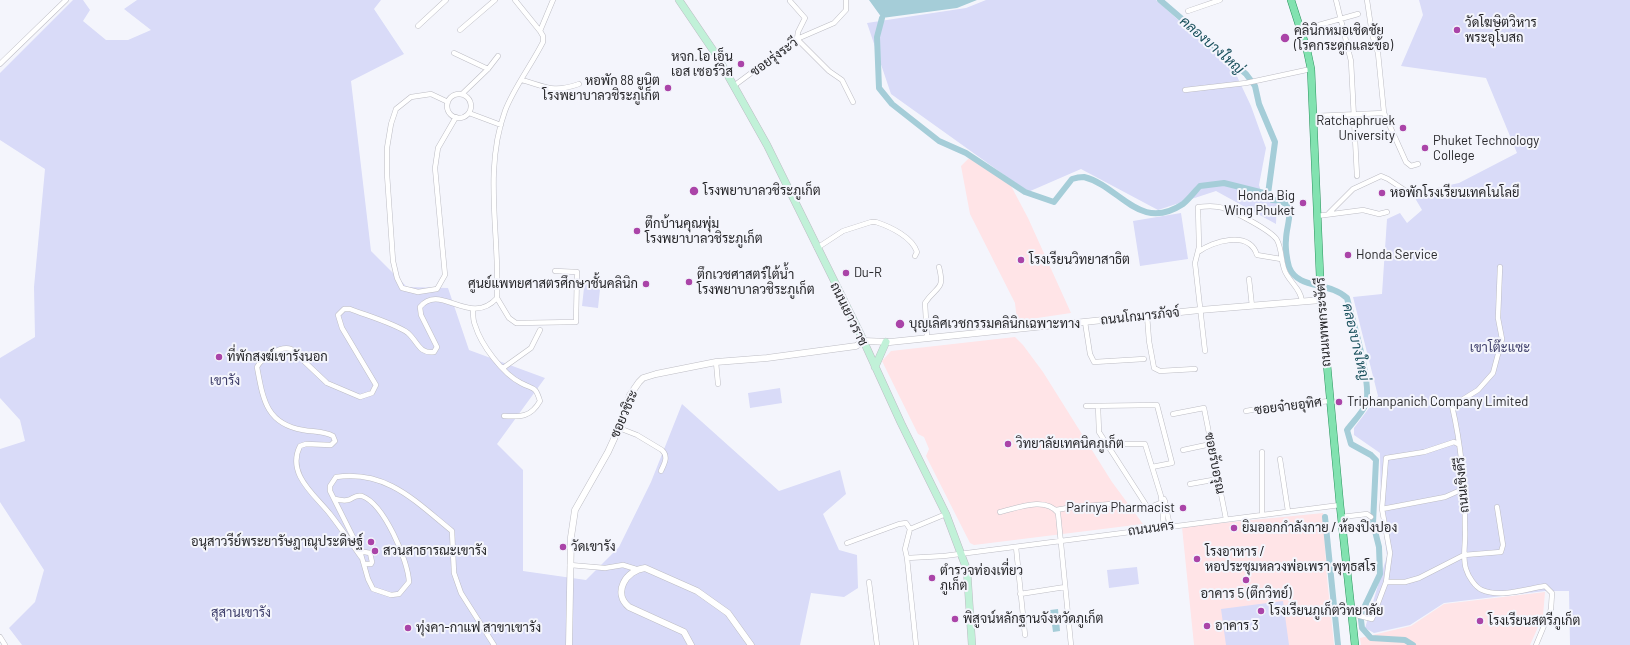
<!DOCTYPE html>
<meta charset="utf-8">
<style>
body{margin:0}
canvas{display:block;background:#f4f5fc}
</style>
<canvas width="1630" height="645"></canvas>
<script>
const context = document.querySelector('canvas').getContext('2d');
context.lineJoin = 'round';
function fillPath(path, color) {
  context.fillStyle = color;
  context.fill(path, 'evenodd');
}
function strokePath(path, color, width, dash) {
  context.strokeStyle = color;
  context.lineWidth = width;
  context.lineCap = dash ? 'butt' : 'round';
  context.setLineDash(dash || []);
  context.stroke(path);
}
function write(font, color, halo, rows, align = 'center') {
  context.font = font + ' Barlow,Sarabun,sans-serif';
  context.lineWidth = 4;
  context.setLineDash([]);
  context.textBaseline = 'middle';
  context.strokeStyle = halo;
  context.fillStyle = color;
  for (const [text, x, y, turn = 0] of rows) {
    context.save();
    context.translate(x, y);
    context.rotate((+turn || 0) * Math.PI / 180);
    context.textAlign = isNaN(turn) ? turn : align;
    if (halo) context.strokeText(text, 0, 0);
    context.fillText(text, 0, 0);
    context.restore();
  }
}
fillPath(new Path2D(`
 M 970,157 L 1010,184 L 1028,218 L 1071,313 L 1017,321 L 1015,303 L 970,214 L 961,166 Z
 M 1015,337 L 1023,345 L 1043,372 L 1112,482 L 1143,524 L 974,545 L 970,543 L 926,456 L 929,449 L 924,437 L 918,434 L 882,361 L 891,351 Z
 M 1323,513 L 1327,578 L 1334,645 L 1194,645 L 1182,527 Z
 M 1545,592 L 1543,616 L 1530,645 L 1361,645 L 1360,638 L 1411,626 L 1444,604 Z`), '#ffe4e7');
fillPath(new Path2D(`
 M 73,0 L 83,0 L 90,10 L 83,21 L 106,40 L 128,40 L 151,30 L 124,9 L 137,0 L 381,0 L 374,9 L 404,54 L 351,81 L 371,251 L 407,287 L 448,288 L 469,350 L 545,378 L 497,444 L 523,470 L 523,571 L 586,580 L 619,547 L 651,482 L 682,404 L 779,491 L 840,470 L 846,494 L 823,514 L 839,550 L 857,555 L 858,588 L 844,597 L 811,593 L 800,645 L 22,645 L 9,628 L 35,602 L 44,570 L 0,502 L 0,449 L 25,441 L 20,420 L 0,398 L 0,358 L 35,337 L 34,287 L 45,169 L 0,140 L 0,73 Z
 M 986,0 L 1156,0 L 1234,70 L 1251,106 L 1266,148 L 1259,185 L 1264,201 L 1277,200 L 1276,224 L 1216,191 L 1158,210 L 1081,169 L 1028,192 L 891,94 L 867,23 L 966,8 Z
 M 1419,0 L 1630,0 L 1630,645 L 1570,645 L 1569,591 L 1545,591 L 1444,603 L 1410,625 L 1374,633 L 1365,628 L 1387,556 L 1381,512 L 1380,453 L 1354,435 L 1354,428 L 1378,396 L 1353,297 L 1382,294 L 1387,219 L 1400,213 L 1407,223 L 1422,210 L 1412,193 L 1459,183 L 1517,153 L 1486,78 L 1401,66 L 1423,15 Z
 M 1181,213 L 1188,259 L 1140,266 L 1133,221 Z
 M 585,279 L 601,280 L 598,308 L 582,306 Z
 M 780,388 L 782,403 L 750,408 L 748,393 Z
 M 1137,567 L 1139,584 L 1109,588 L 1107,570 Z
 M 1283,601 L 1289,645 L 1226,645 L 1221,609 Z`), '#d9dbf8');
fillPath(new Path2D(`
 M 869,0 L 977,0 L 957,8 L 882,18 Z
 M 1058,609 L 1060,631 L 1053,632 L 1050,610 Z`), '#a5cdd8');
strokePath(new Path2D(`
 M 1160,0 L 1246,74 L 1255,86 L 1259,104 L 1275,142 L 1268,194 L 1272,200 C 1300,201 1286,222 1286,240 C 1285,247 1287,260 1289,267 C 1298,290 1329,281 1347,298 C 1352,318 1374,389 1365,406 C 1361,414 1353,422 1347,430 L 1351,444 L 1371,455 L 1376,460 L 1373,523 L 1379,547 L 1380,574 L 1362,612 L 1361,620 L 1362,628 L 1371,638 L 1405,640 L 1413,645
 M 882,18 L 877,37 L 879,88 L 892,104 L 939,141 L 966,153 L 1025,192 L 1054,202 L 1072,179 C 1075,178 1080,177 1084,177 C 1120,186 1139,233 1183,204 C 1189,199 1195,191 1200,186 L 1224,183 L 1268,194
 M 1325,517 L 1338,645`), '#a5cdd8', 6);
const minor = new Path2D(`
 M 1336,0 L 1351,61 L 1357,176
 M 1367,0 L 1372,34 L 1378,53 L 1384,113 L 1406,162 L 1411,166 L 1418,164
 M 790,1 L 805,18 L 798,32 L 797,39 L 829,71 L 842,80 L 853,102
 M 1188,11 L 1220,0
 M 418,26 L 446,0
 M 460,30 L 495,0
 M 1301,30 L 1358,14
 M 540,31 L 553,0
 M 454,53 L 488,69
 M 0,64 L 66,0
 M 522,80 C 547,87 553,93 579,84
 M 735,85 L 797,39 L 834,23 L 846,10 L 846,0
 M 1185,90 L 1246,83 L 1311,69
 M 462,94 L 488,69 L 498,56
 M447 106a12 12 0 1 1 24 0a12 12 0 1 1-24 0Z
 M 448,102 L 431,94 L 411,97 L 396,109 L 391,124 L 387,148 L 387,174 L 393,261 L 397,278 L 402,288 L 418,292 L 437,289 L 445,275 L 435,168 L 438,148 L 456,117
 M 469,113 L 501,125
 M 1314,116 L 1384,113
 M 1329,213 L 1353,189 L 1381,176 L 1388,179 L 1406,191
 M 1317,216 L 1363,210 L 1379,214 L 1387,212
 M 817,248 L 843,231 L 871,222 L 876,222 C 891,227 912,237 917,252 L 915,256
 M 1198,252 C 1213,241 1249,230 1257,255 L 1281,259
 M 1500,267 L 1498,318 L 1502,339 L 1493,373 L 1478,390 L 1452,406 C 1461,444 1465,490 1465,530 C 1466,542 1462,557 1466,569 C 1468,576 1475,587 1482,590 C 1500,598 1526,589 1545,586 L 1552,593 L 1551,609 L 1536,645
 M 1249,279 L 1252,306
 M 497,298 L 509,318 L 516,323 L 576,322 L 577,272 L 555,271
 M 473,310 C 473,315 473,321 475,325 C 481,345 503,374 521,383 C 534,390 535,385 540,401 C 531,417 521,417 504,416
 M 1147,315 L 1149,341 L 1154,368 L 1160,371 L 1195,369
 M 1085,322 L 1090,354 L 1094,362 L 1144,359
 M 927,338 L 925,303 C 937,285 945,291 939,267
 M 1205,351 L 1195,263 L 1199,247 L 1198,207 C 1206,206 1215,205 1223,208 C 1234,211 1272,231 1277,240 C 1283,251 1280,265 1287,275 C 1293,285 1300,289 1302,301
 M 716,362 L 718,384
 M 503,368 L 531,348 L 540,330
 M 1086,406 L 1157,405 L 1172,463 L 1152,467
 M 1098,406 L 1099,432 L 1148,508 L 1165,501
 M 1246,411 L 1268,407 L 1330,401
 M 1173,414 L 1204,408 L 1226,519
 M 619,428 L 637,435 L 662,450 C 669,457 664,464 661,471
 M 1108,444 L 1145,444 L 1161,496 L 1164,527
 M 1458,444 L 1454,442 L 1424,452 L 1386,458 L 1382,509 L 1390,553 L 1386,582 L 1405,582 L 1419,578 L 1464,555 L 1501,552 L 1503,545 L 1497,507
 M 1183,450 L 1211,444
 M 1262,452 L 1262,514
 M 1280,459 L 1288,511
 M 1190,484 L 1218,479
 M 335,499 C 339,500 344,501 348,500 C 353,499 355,494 362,496 C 384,504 408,560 409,582 L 399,594 L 391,595 L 373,589 L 368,579 L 360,551 L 330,491 L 330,486 L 336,477 C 387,470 415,501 452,531 L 454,573 L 461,593 L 494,645
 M 1164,499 L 1170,526
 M 1382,509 L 1445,497 L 1463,489
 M 1056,510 L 1073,507 L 1112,504
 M 1000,512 C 1017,508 1046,496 1058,513 L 1071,645
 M 1341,517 L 1367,514 L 1371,517
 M 910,529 L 905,549 L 907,558 L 916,645
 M 847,543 L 899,524 L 906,523 L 910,529 L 946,514
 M 1016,547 L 1025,635
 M 359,551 L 370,553 L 372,562 L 371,564 L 364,564
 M 361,557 C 351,543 341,528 330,514 C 315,495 286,474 300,446 L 306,444 L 331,445 L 335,441 L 333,436 C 324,431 314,432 303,430 C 266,424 263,399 257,367 C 262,358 280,345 291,349 L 327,383 L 360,397 L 372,393 L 376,385 L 342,328 L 338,315 L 344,309 L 350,309 C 365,315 396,324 408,333 C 418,342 419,354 434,352 L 437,347 L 421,315 L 420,307 C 440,282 470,328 497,298 C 500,236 483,171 505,111 C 513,89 532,64 543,42 L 543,36 L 540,31 L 515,0
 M 907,558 L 944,556 L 1340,505
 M 570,565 L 605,568 L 623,565 L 636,569
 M 869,582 L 877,645
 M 1020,594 L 1065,587
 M 1352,614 L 1372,619 L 1386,582
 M 0,637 L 5,645`);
const tertiary = new Path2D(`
 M 569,645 L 571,537 L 575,510 L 608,452 L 619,428 L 630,395 L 639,382 L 643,378 L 656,374 L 716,362 L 767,358 L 856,346 L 864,341 L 890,342 L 1200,310 L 1321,300
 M 691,645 L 684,632 L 629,607 C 612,593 626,570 645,568 L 697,591 L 728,613 L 751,645`);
const secondary = new Path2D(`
 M 679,0 L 717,56 L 767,145 L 859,331 L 901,423 L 946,514 L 967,570 L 972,645
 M 875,367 L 886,342`);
const primary = new Path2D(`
 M 1291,0 L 1307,50 L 1311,69 L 1321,300 L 1340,505 L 1355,645`);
strokePath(minor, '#bdbdc4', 5.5);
strokePath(tertiary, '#bdbdc4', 7);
strokePath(secondary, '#bdbdc4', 8);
strokePath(primary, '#2c945f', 8);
strokePath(minor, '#fff', 4.5);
strokePath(tertiary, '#fff', 6);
strokePath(secondary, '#c1f1d8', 7);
strokePath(primary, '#82e2b0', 7);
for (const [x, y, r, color] of [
 [1457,30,4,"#aa44a8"],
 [1285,38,5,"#aa44a8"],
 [741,64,4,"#aa44a8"],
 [668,88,4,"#aa44a8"],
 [1403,128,4,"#aa44a8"],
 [1425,148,4,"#aa44a8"],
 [694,191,5,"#aa44a8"],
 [1382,193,4,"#aa44a8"],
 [1303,203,4,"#aa44a8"],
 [637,231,4,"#aa44a8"],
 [1348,255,4,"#aa44a8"],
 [1021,260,4,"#aa44a8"],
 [846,273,4,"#aa44a8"],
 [689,282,4,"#aa44a8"],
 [646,284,4,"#aa44a8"],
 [900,324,5,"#aa44a8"],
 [219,357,4,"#aa44a8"],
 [1339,402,4,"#aa44a8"],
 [1008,444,4,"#aa44a8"],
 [1183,508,4,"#aa44a8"],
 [1234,528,4,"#aa44a8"],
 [371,542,4,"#aa44a8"],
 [563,547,4,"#aa44a8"],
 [375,551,4,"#aa44a8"],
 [1197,559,4,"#aa44a8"],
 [932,578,4,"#aa44a8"],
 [1246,580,4,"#aa44a8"],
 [1261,611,4,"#aa44a8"],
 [955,619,4,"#aa44a8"],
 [1480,621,4,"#aa44a8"],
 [1207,626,4,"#aa44a8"],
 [408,628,4,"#aa44a8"]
]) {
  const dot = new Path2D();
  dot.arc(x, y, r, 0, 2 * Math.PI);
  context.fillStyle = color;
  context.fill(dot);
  strokePath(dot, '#f4f5fc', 1.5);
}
write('13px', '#27272a', '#f4f5fc', [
 ["วัดโฆษิตวิหาร",1465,23],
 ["พระอุโบสถ",1465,38],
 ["คลินิกหมอเชิดชัย",1294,31],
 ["(โรคกระดูกและข้อ)",1294,46],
 ["หจก.โอ เอ็น",733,57,"right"],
 ["เอส เซอร์วิส",733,72,"right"],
 ["หอพัก 88 ยูนิต",660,81,"right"],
 ["โรงพยาบาลวชิระภูเก็ต",660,96,"right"],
 ["Ratchaphruek",1395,121,"right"],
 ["University",1395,136,"right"],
 ["Phuket Technology",1433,141],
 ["College",1433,156],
 ["โรงพยาบาลวชิระภูเก็ต",703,191],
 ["หอพักโรงเรียนเทคโนโลยี",1390,193],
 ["Honda Big",1295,196,"right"],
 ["Wing Phuket",1295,211,"right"],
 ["ตึกบ้านคุณพุ่ม",645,224],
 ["โรงพยาบาลวชิระภูเก็ต",645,239],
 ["Honda Service",1356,255],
 ["โรงเรียนวิทยาสาธิต",1029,260],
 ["Du-R",854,273],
 ["ตึกเวชศาสตร์ใต้น้ำ",697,275],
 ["โรงพยาบาลวชิระภูเก็ต",697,290],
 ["ศูนย์แพทยศาสตรศึกษาชั้นคลินิก",638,284,"right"],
 ["บุญเลิศเวชกรรมคลินิกเฉพาะทาง",909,324],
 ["ที่พักสงฆ์เขารังนอก",227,357],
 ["Triphanpanich Company Limited",1347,402],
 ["วิทยาลัยเทคนิคภูเก็ต",1016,444],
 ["Parinya Pharmacist",1175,508,"right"],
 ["ยิมออกกำลังกาย / ห้องปิงปอง",1242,528],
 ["อนุสาวรีย์พระยารัษฎาณุประดิษฐ์",363,542,"right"],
 ["วัดเขารัง",571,547],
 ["สวนสาธารณะเขารัง",383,551],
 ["โรงอาหาร /",1205,552],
 ["หอประชุมหลวงพ่อเพรา พุทฺธสโร",1205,567],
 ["ตำรวจท่องเที่ยว",940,571],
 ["ภูเก็ต",940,586],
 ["อาคาร 5 (ตึกวิทย์)",1246,594,"center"],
 ["โรงเรียนภูเก็ตวิทยาลัย",1269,611],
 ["พิสูจน์หลักฐานจังหวัดภูเก็ต",963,619],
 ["โรงเรียนสตรีภูเก็ต",1488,621],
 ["อาคาร 3",1215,626],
 ["ทุ่งคา-กาแฟ สาขาเขารัง",416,628]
], 'left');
write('13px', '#27272a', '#f4f5fc', [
 ["ซอยรุ่งระวี",774,57,-36],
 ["ถนนเยาวราช",849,314,64],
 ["ถนนโกมารภัจจ์",1140,316,-6],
 ["ถนนเทพกระษัตรี",1323,322,-94],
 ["ซอยจ๋ายอุทิศ",1288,406,-7],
 ["ซอยวชิระ",624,414,-67],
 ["ซอยรับอรุณ",1215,463,79],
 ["ถนนเชิงคีรี",1462,485,-95],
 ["ถนนนคร",1151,528,-8]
]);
write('13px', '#3e3e6a', '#f4f5fc', [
 ["เขาโต๊ะแซะ",1500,348],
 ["เขารัง",225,381],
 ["สุสานเขารัง",241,613]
]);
write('italic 14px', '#19505c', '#f4f5fc', [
 ["คลองบางใหญ่",1212,45,41],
 ["คลองบางใหญ่",1356,342,77]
]);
</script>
